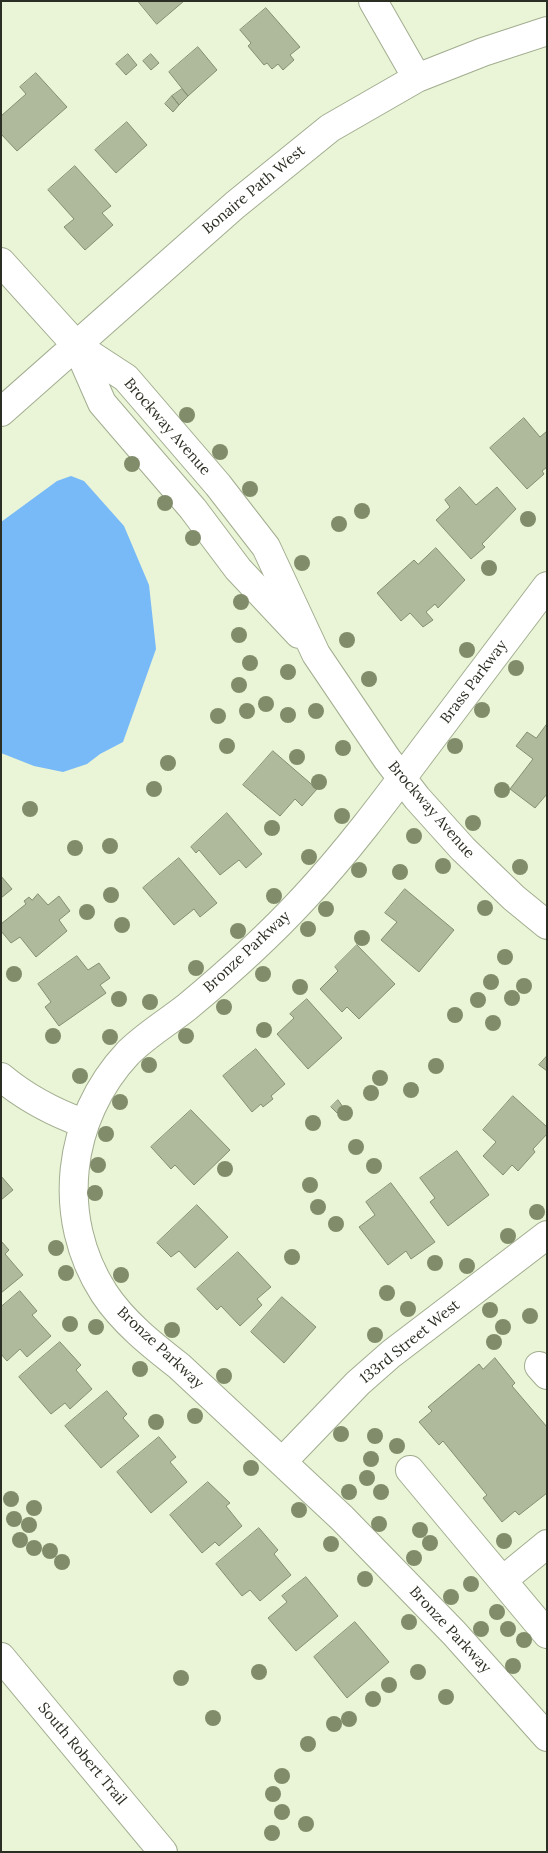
<!DOCTYPE html>
<style>
body{margin:0}
#map{position:relative;width:548px;height:1853px;overflow:hidden;background:#e9f5d6;font-family:Lora,serif}
canvas{display:block}
.frame{position:absolute;inset:0;border:2px solid #2b2f23;pointer-events:none}
</style>
<div id="map">
<canvas width="548" height="1853"></canvas>
<div class="frame"></div>
</div>
<script>
const context = document.querySelector('canvas').getContext('2d');
context.lineJoin = 'round';
function fillPath(path, color) {
  context.fillStyle = color;
  context.fill(path, 'evenodd');
}
function strokePath(path, color, width, dash) {
  context.strokeStyle = color;
  context.lineWidth = width;
  context.lineCap = dash ? 'butt' : 'round';
  context.setLineDash(dash || []);
  context.stroke(path);
}
function write(font, color, halo, rows, align = 'center') {
  context.font = font + ' Lora,serif';
  context.lineWidth = 5;
  context.setLineDash([]);
  context.textBaseline = 'middle';
  context.strokeStyle = halo;
  context.fillStyle = color;
  for (const [text, x, y, turn = 0] of rows) {
    context.save();
    context.translate(x, y);
    context.rotate((+turn || 0) * Math.PI / 180);
    context.textAlign = isNaN(turn) ? turn : align;
    if (halo) context.strokeText(text, 0, 0);
    context.fillText(text, 0, 0);
    context.restore();
  }
}
fillPath(new Path2D(`
 M 71,476 L 84,481 L 124,526 L 149,585 L 156,649 L 123,742 L 100,754 L 87,764 L 63,772 L 34,766 L 1,753 L 1,522 L 57,481 Z`), '#78b9f8');
const building = new Path2D(`
 M 138,1 L 184,1 L 157,24 Z
 M 266,8 L 300,47 L 290,55 L 294,60 L 283,70 L 278,64 L 272,69 L 267,63 L 264,65 L 248,46 L 251,43 L 240,30 Z
 M 198,47 L 217,70 L 188,96 L 169,72 Z
 M 128,54 L 137,65 L 126,75 L 116,64 Z
 M 151,54 L 159,63 L 151,70 L 143,61 Z
 M 36,73 L 67,107 L 17,151 L 1,134 L 1,116 L 26,94 L 20,87 Z
 M 182,89 L 188,96 L 179,105 L 172,96 Z
 M 172,96 L 179,105 L 173,112 L 165,104 Z
 M 127,122 L 147,145 L 116,173 L 95,150 Z
 M 75,166 L 111,206 L 102,213 L 113,225 L 85,250 L 64,227 L 74,219 L 48,190 Z
 M 524,418 L 540,437 L 547,431 L 547,467 L 542,471 L 544,474 L 527,489 L 490,448 Z
 M 460,487 L 476,505 L 497,487 L 516,509 L 482,544 L 485,547 L 471,559 L 436,520 L 450,507 L 445,500 Z
 M 436,548 L 465,580 L 438,608 L 435,604 L 426,612 L 433,620 L 423,627 L 410,613 L 401,621 L 377,593 L 414,560 L 418,564 Z
 M 547,724 L 547,794 L 535,808 L 510,789 L 533,759 L 516,746 L 527,732 L 536,738 Z
 M 273,751 L 317,789 L 302,806 L 295,799 L 280,816 L 243,785 Z
 M 227,813 L 262,854 L 246,868 L 239,860 L 220,875 L 199,850 L 196,853 L 191,847 Z
 M 179,858 L 217,903 L 200,917 L 194,909 L 174,925 L 143,888 Z
 M 1,876 L 12,889 L 1,898 Z
 M 405,889 L 454,930 L 419,972 L 381,940 L 397,922 L 385,913 Z
 M 38,894 L 48,905 L 59,896 L 70,911 L 59,920 L 67,931 L 36,957 L 20,937 L 11,943 L 1,931 L 1,924 L 26,904 L 24,901 L 29,897 L 32,900 Z
 M 357,945 L 395,984 L 359,1019 L 347,1007 L 342,1012 L 320,989 L 338,971 L 335,967 Z
 M 77,956 L 88,970 L 99,963 L 110,978 L 100,985 L 106,993 L 59,1026 L 45,1007 L 51,1002 L 38,984 Z
 M 307,999 L 342,1038 L 308,1069 L 277,1034 L 294,1018 L 290,1014 Z
 M 256,1049 L 285,1084 L 271,1096 L 273,1099 L 263,1107 L 261,1104 L 252,1112 L 223,1076 Z
 M 547,1056 L 547,1071 L 539,1065 Z
 M 513,1096 L 547,1127 L 547,1134 L 533,1149 L 535,1152 L 518,1171 L 512,1165 L 503,1175 L 483,1156 L 496,1142 L 483,1130 Z
 M 338,1100 L 343,1107 L 337,1113 L 331,1107 Z
 M 191,1110 L 230,1150 L 194,1185 L 175,1165 L 171,1169 L 151,1147 Z
 M 457,1151 L 489,1195 L 448,1226 L 430,1202 L 435,1198 L 420,1178 Z
 M 1,1176 L 13,1190 L 1,1200 Z
 M 391,1183 L 435,1242 L 411,1259 L 406,1251 L 388,1265 L 359,1227 L 375,1215 L 366,1202 Z
 M 197,1205 L 228,1237 L 195,1268 L 179,1251 L 171,1257 L 157,1243 Z
 M 1,1241 L 9,1250 L 5,1254 L 23,1275 L 1,1293 Z
 M 238,1252 L 271,1287 L 257,1299 L 262,1305 L 240,1326 L 221,1306 L 217,1310 L 197,1289 Z
 M 20,1291 L 37,1311 L 32,1315 L 51,1336 L 27,1357 L 20,1349 L 7,1361 L 1,1354 L 1,1307 Z
 M 282,1297 L 316,1327 L 284,1363 L 251,1332 Z
 M 60,1342 L 81,1365 L 76,1370 L 92,1389 L 70,1409 L 65,1403 L 51,1414 L 19,1377 Z
 M 495,1358 L 515,1383 L 512,1386 L 547,1427 L 547,1493 L 519,1515 L 515,1511 L 502,1522 L 483,1498 L 487,1495 L 443,1441 L 439,1445 L 419,1422 L 432,1411 L 428,1407 L 479,1364 L 483,1369 Z
 M 107,1391 L 127,1414 L 123,1418 L 139,1436 L 101,1468 L 65,1426 Z
 M 159,1437 L 176,1457 L 170,1462 L 187,1482 L 151,1513 L 117,1472 Z
 M 208,1482 L 230,1503 L 226,1506 L 242,1526 L 219,1546 L 215,1542 L 202,1553 L 170,1515 Z
 M 259,1528 L 278,1550 L 274,1554 L 291,1575 L 260,1601 L 250,1590 L 242,1596 L 216,1564 Z
 M 306,1577 L 338,1616 L 296,1651 L 268,1618 L 287,1602 L 282,1596 Z
 M 355,1622 L 389,1662 L 347,1698 L 314,1657 Z`);
fillPath(building, '#afba9c');
strokePath(building, '#838e72', 1);
const minor = new Path2D(`
 M 373,1 L 417,78
 M 1,262 L 77,346 L 126,378 L 218,485 L 266,547 L 316,654 L 387,759 L 417,798 L 463,849 L 514,898 L 547,925
 M 77,346 L 102,403 L 193,509 L 238,569 L 299,634
 M 1,412 L 235,205 L 330,128 L 417,78 L 483,52 L 547,31
 M 547,586 C 506,641 464,695 423,750 C 385,801 347,852 304,898 C 268,937 228,973 187,1007 C 168,1022 146,1035 128,1053 C 67,1118 55,1217 104,1293 C 123,1322 152,1345 179,1366 L 342,1518 L 454,1633 L 547,1737
 M 1,1077 C 26,1098 53,1112 83,1123
 M 539,1366 L 547,1375
 M 283,1461 L 358,1383 L 391,1354 L 547,1235
 M 410,1470 L 547,1634
 M 503,1580 L 547,1544`);
const major = new Path2D(`
 M 1,1657 L 163,1852`);
strokePath(minor, '#a2ad90', 30);
strokePath(major, '#a2ad90', 30);
strokePath(minor, '#fff', 28);
strokePath(major, '#fff', 28);
context.fillStyle = '#818c6b';
for (const [x, y] of [
 [187,415],
 [220,452],
 [132,464],
 [250,489],
 [165,503],
 [362,511],
 [528,519],
 [339,524],
 [193,538],
 [302,563],
 [489,568],
 [241,602],
 [239,635],
 [347,640],
 [467,650],
 [250,663],
 [516,668],
 [288,672],
 [369,679],
 [239,685],
 [266,704],
 [482,710],
 [247,711],
 [316,711],
 [288,715],
 [218,716],
 [227,746],
 [455,746],
 [343,748],
 [297,757],
 [168,763],
 [319,782],
 [154,789],
 [502,790],
 [30,809],
 [342,816],
 [473,823],
 [272,828],
 [414,836],
 [110,846],
 [75,848],
 [309,857],
 [443,866],
 [520,867],
 [359,870],
 [400,872],
 [111,895],
 [274,896],
 [485,908],
 [326,909],
 [87,912],
 [122,925],
 [308,929],
 [238,931],
 [362,938],
 [505,957],
 [196,968],
 [14,974],
 [263,974],
 [491,982],
 [524,986],
 [300,987],
 [512,998],
 [119,999],
 [478,1000],
 [150,1002],
 [224,1007],
 [455,1015],
 [493,1023],
 [264,1030],
 [53,1036],
 [186,1036],
 [110,1037],
 [149,1065],
 [436,1066],
 [80,1076],
 [380,1078],
 [411,1090],
 [371,1093],
 [120,1102],
 [345,1113],
 [313,1123],
 [106,1134],
 [356,1147],
 [98,1165],
 [374,1166],
 [225,1169],
 [310,1185],
 [95,1193],
 [318,1207],
 [537,1212],
 [336,1224],
 [508,1236],
 [56,1248],
 [292,1257],
 [435,1263],
 [467,1266],
 [66,1273],
 [121,1275],
 [387,1293],
 [408,1309],
 [490,1310],
 [530,1316],
 [70,1324],
 [96,1327],
 [503,1327],
 [172,1330],
 [375,1335],
 [494,1342],
 [140,1369],
 [224,1376],
 [195,1416],
 [156,1422],
 [341,1434],
 [375,1436],
 [397,1446],
 [371,1459],
 [251,1468],
 [367,1478],
 [349,1492],
 [381,1492],
 [11,1499],
 [34,1508],
 [299,1510],
 [14,1519],
 [379,1524],
 [29,1525],
 [420,1530],
 [20,1540],
 [504,1541],
 [430,1543],
 [331,1544],
 [34,1548],
 [50,1551],
 [414,1558],
 [62,1562],
 [365,1579],
 [471,1584],
 [451,1597],
 [497,1612],
 [409,1622],
 [481,1629],
 [508,1629],
 [524,1640],
 [513,1666],
 [259,1672],
 [418,1672],
 [181,1678],
 [389,1685],
 [446,1697],
 [373,1699],
 [213,1718],
 [349,1719],
 [334,1724],
 [308,1744],
 [282,1776],
 [273,1794],
 [282,1812],
 [306,1824],
 [272,1833]
]) {
  context.beginPath();
  context.arc(x, y, 8, 0, 2 * Math.PI);
  context.fill();
}
write('15px', '#2b2f23', '#fff', [
 ["Bonaire Path West",254,190,-40],
 ["Brockway Avenue",167,427,49],
 ["Brass Parkway",474,682,-53],
 ["Brockway Avenue",431,810,49],
 ["Bronze Parkway",247,952,-43],
 ["133rd Street West",410,1342,-39],
 ["Bronze Parkway",160,1348,43],
 ["Bronze Parkway",450,1630,47],
 ["South Robert Trail",82,1754,50]
]);
</script>
